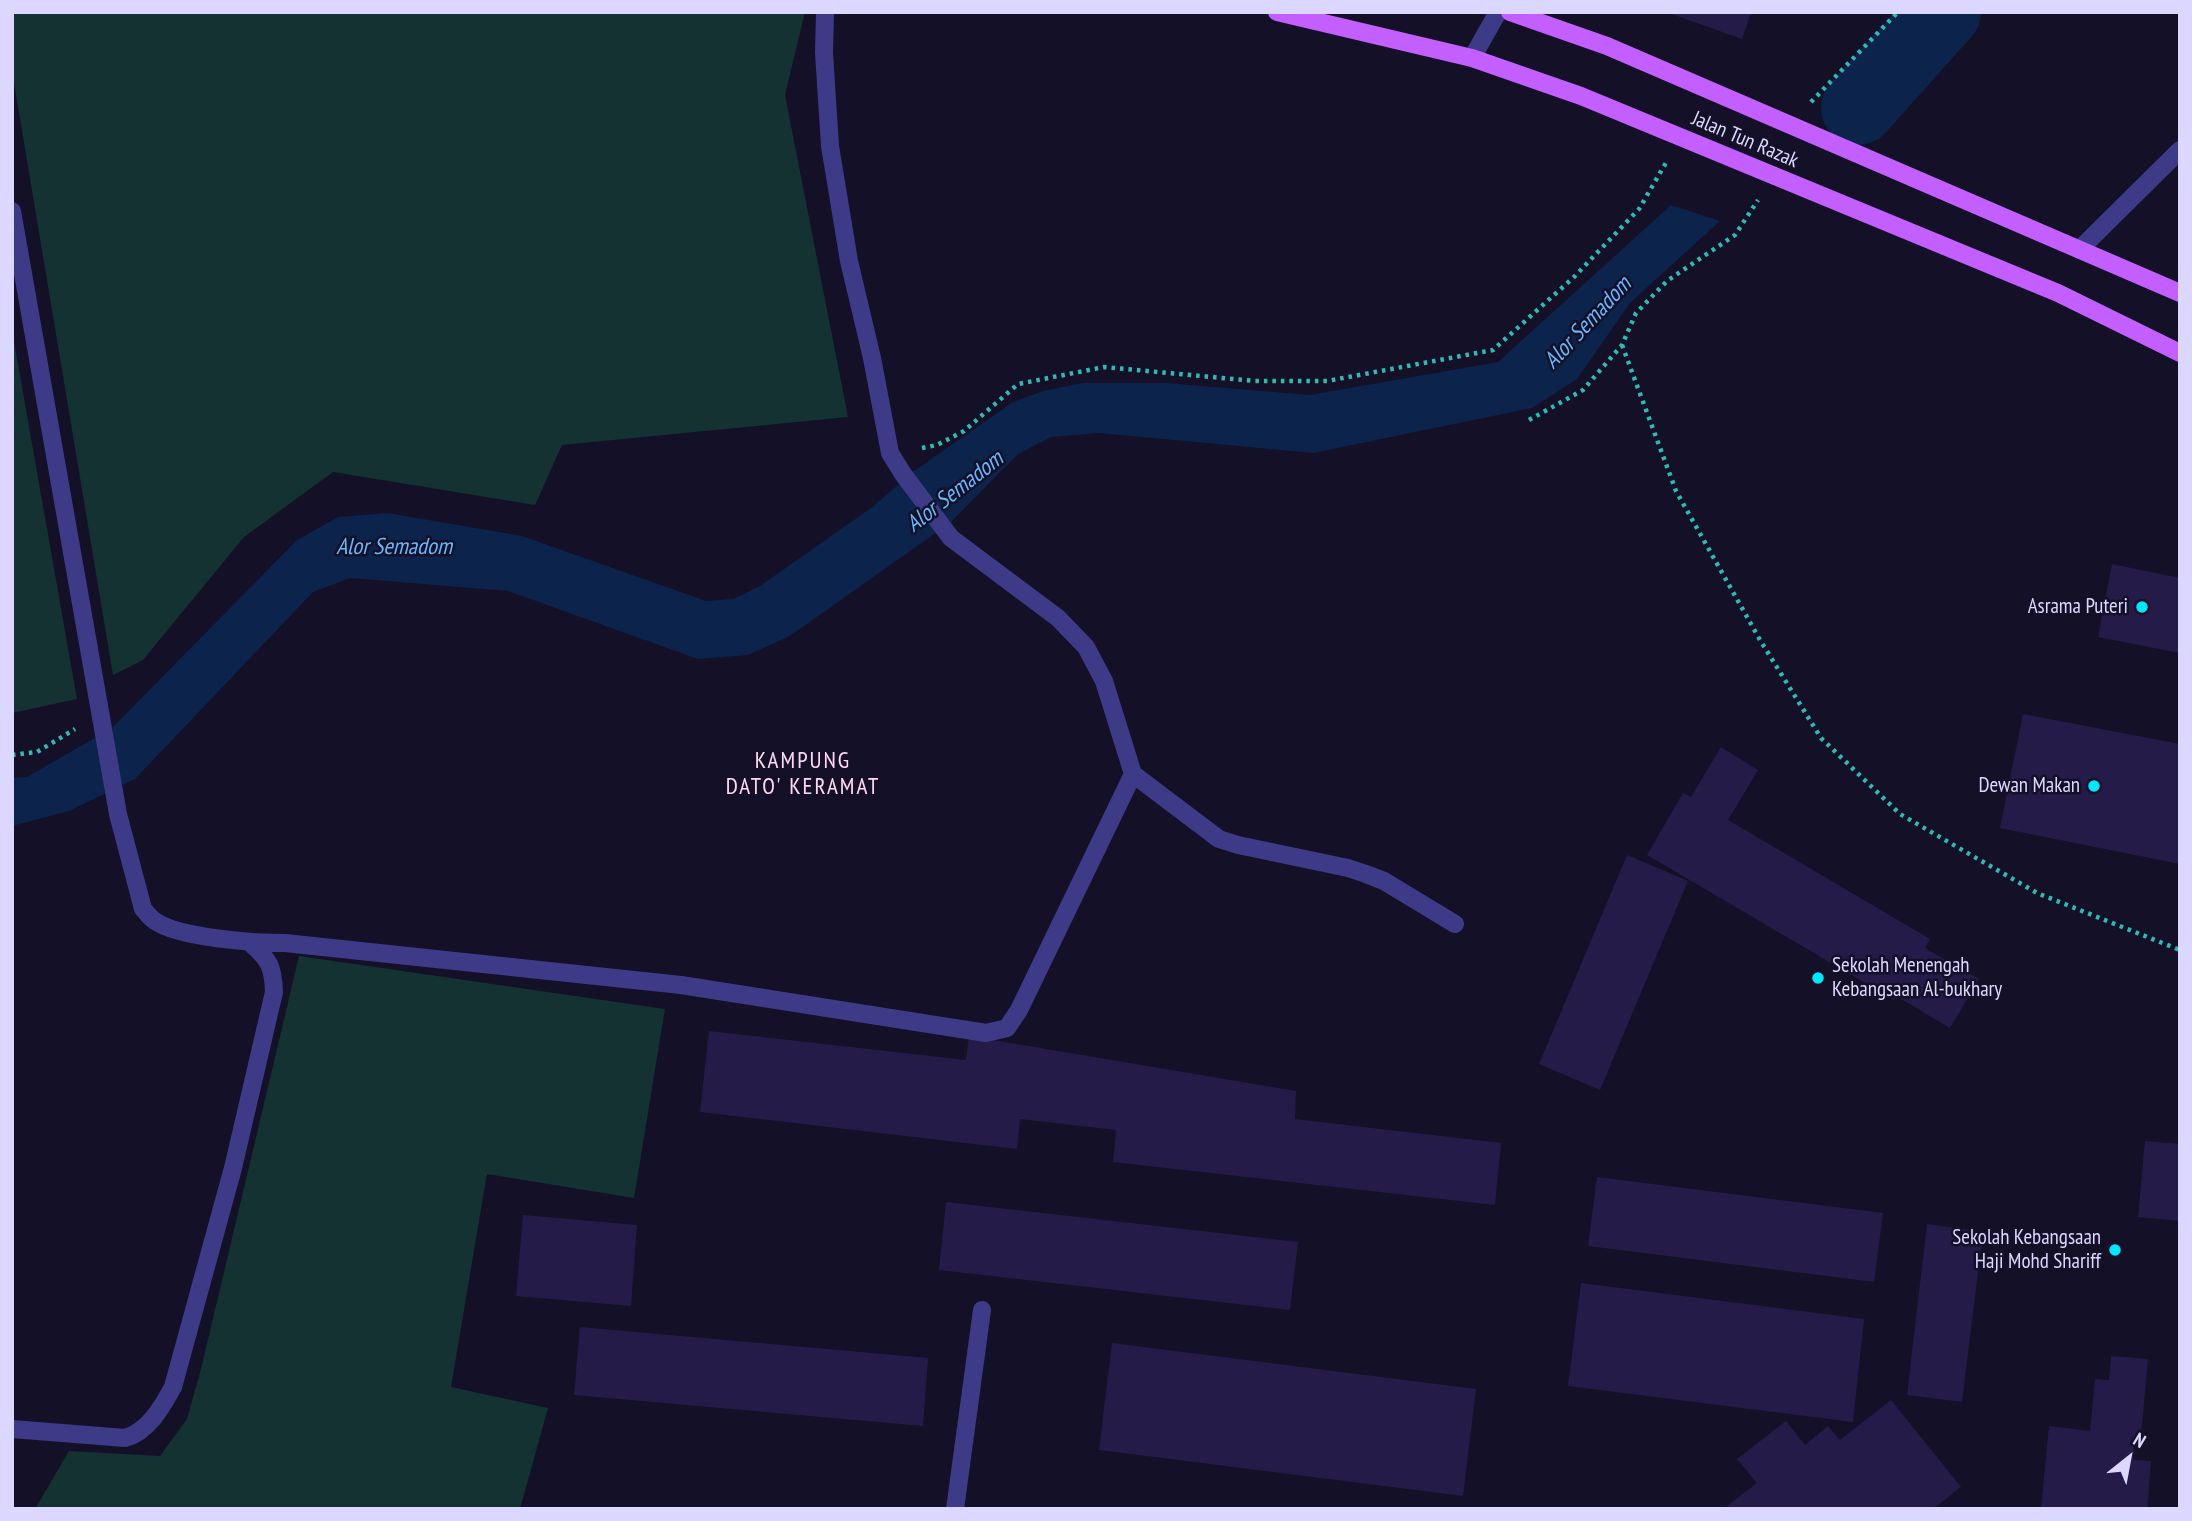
<!DOCTYPE html>
<style>
body{margin:0}
#map{position:relative;width:2192px;height:1521px;overflow:hidden;background:#141028;font-family:"PT Sans Narrow",sans-serif}
canvas{display:block}
.frame{position:absolute;inset:0;border:14px solid #dbd7ff;pointer-events:none}
.north{position:absolute;left:2094px;top:1423px;width:70px;height:70px;-webkit-text-stroke:5px #141028;paint-order:stroke;rotate:31deg;font-size:19px;font-weight:700;line-height:28px;text-align:center;color:#dbd7ff}
.north::after{content:'';display:block;margin:auto;width:24px;height:32px;background:#dbd7ff;clip-path:polygon(50% 0,100% 100%,50% 72%,0 100%)}
</style>
<div id="map">
<canvas width="2192" height="1521"></canvas>
<div class="frame"></div>
<div class="north">N</div>
</div>
<script>
const context = document.querySelector('canvas').getContext('2d');
context.lineJoin = 'round';
function fillPath(path, color) {
  context.fillStyle = color;
  context.fill(path, 'evenodd');
}
function strokePath(path, color, width, dash) {
  context.strokeStyle = color;
  context.lineWidth = width;
  context.lineCap = dash ? 'butt' : 'round';
  context.setLineDash(dash || []);
  context.stroke(path);
}
function write(font, color, halo, rows, align = 'center') {
  context.font = font + ' "PT Sans Narrow",sans-serif';
  context.lineWidth = 5;
  context.setLineDash([]);
  context.textBaseline = 'middle';
  context.strokeStyle = halo;
  context.fillStyle = color;
  for (const [text, x, y, turn = 0] of rows) {
    context.save();
    context.translate(x, y);
    context.rotate((+turn || 0) * Math.PI / 180);
    context.textAlign = isNaN(turn) ? turn : align;
    if (halo) context.strokeText(text, 0, 0);
    context.fillText(text, 0, 0);
    context.restore();
  }
}
fillPath(new Path2D(`
 M 12,12 L 805,12 L 785,95 L 848,417 L 562,445 L 535,505 L 333,472 L 244,537 L 143,660 L 113,675 L 12,71 Z
 M 12,330 L 77,699 L 12,713 Z
 M 299,956 L 665,1009 L 634,1198 L 487,1174 L 451,1387 L 548,1408 L 520,1509 L 35,1509 L 69,1451 L 160,1456 L 187,1419 L 201,1369 Z`), '#133231');
fillPath(new Path2D(`
 M 1671,205 L 1720,221 L 1630,303 L 1577,379 L 1532,408 L 1313,453 L 1099,433 L 1051,437 L 1018,454 L 951,522 L 790,636 L 748,655 L 698,659 L 508,591 L 350,578 L 313,592 L 135,779 L 69,811 L 12,826 L 12,778 L 27,777 L 112,728 L 297,540 L 338,517 L 388,513 L 522,536 L 706,601 L 733,599 L 760,586 L 871,508 L 914,471 L 1013,402 L 1043,391 L 1083,383 L 1166,383 L 1310,395 L 1498,362 Z`), '#0c234b');
strokePath(new Path2D(`
 M 1858,108 L 1944,12`), '#0c234b', 74);
fillPath(new Path2D(`
 M 1666,12 L 1751,12 L 1742,39 Z
 M 2112,564 L 2180,578 L 2180,653 L 2098,637 Z
 M 2023,714 L 2180,744 L 2180,864 L 2000,828 Z
 M 1721,747 L 1758,770 L 1728,820 L 1930,939 L 1925,948 L 1979,979 L 1950,1028 L 1896,996 L 1894,1000 L 1647,855 L 1683,793 L 1691,797 Z
 M 1627,855 L 1688,881 L 1600,1090 L 1539,1064 Z
 M 709,1031 L 966,1060 L 969,1036 L 1296,1091 L 1295,1119 L 1501,1143 L 1495,1205 L 1113,1162 L 1116,1130 L 1020,1119 L 1017,1149 L 700,1112 Z
 M 2145,1141 L 2180,1144 L 2180,1221 L 2138,1217 Z
 M 1597,1177 L 1883,1213 L 1874,1282 L 1588,1246 Z
 M 946,1202 L 1298,1242 L 1290,1310 L 939,1270 Z
 M 523,1215 L 637,1225 L 631,1306 L 516,1296 Z
 M 1927,1224 L 1983,1232 L 1962,1402 L 1907,1395 Z
 M 1581,1283 L 1864,1319 L 1853,1422 L 1568,1386 Z
 M 580,1327 L 928,1358 L 923,1426 L 574,1395 Z
 M 1112,1343 L 1476,1389 L 1463,1496 L 1099,1450 Z
 M 2111,1356 L 2148,1359 L 2141,1436 L 2135,1435 L 2133,1460 L 2151,1461 L 2147,1509 L 2041,1509 L 2049,1426 L 2090,1431 L 2095,1379 L 2109,1380 Z
 M 1891,1400 L 1961,1487 L 1933,1509 L 1730,1509 L 1727,1506 L 1757,1483 L 1737,1459 L 1786,1421 L 1805,1445 L 1828,1426 L 1840,1440 Z`), '#251b49');
strokePath(new Path2D(`
 M 1811,102 L 1898,12
 M 1622,345 L 1676,491 L 1760,640 L 1821,738 L 1900,814 L 2037,893 L 2180,950
 M 1529,420 L 1583,390 L 1622,345 L 1636,313 L 1667,281 L 1735,235 L 1758,200
 M 922,448 L 937,445 L 964,431 L 1018,384 L 1104,367 L 1255,381 L 1327,381 L 1493,350 L 1574,277 L 1639,209 L 1667,161
 M 12,755 L 37,752 L 75,729`), '#2fbbb3', 4.5, [3.5, 5]);
strokePath(new Path2D(`
 M 825,12 L 824,53 L 830,146 L 849,261 L 872,358 L 890,453 L 903,474 L 951,538 L 1058,618 L 1086,647 L 1104,681 L 1133,774 L 1219,839 L 1238,845 L 1348,868 L 1366,874 L 1384,881 L 1455,924
 M 1472,58 L 1498,12
 M 12,211 L 118,814 L 143,909 C 147,913 150,918 155,921 C 179,938 255,943 285,943 L 681,985 L 986,1033 L 1007,1028 L 1019,1010 L 1133,774
 M 2080,249 L 2180,150
 M 12,1429 L 125,1438 C 148,1432 162,1407 173,1387 L 233,1168 L 274,992 C 273,967 270,960 250,943
 M 955,1509 L 982,1310`), '#3d3a88', 18);
strokePath(new Path2D(`
 M 1277,12 L 1472,58 L 1581,96 L 2058,293 L 2180,353
 M 1510,12 L 1607,46 L 2180,293`), '#c35eff', 18);
for (const [x, y, r, color] of [
 [2142,607,7,"#03e6ff"],
 [2094,786,7,"#03e6ff"],
 [1818,978,7,"#03e6ff"],
 [2115,1250,7,"#03e6ff"]
]) {
  const dot = new Path2D();
  dot.arc(x, y, r, 0, 2 * Math.PI);
  context.fillStyle = color;
  context.fill(dot);
  strokePath(dot, '#141028', 2.5);
}
write('21px', '#dbd7ff', '#141028', [
 ["Jalan Tun Razak",1745,140,23]
]);
write('21px', '#dbd7ff', '#141028', [
 ["Asrama Puteri",2128,607],
 ["Dewan Makan",2080,786],
 ["Sekolah Menengah",1832,966,"left"],
 ["Kebangsaan Al-bukhary",1832,990,"left"],
 ["Sekolah Kebangsaan",2101,1238],
 ["Haji Mohd Shariff",2101,1262]
], 'right');
write('italic 23px', '#65b8ff', '#141028', [
 ["Alor Semadom",1588,323,-47],
 ["Alor Semadom",955,492,-38],
 ["Alor Semadom",394,547]
]);
context.letterSpacing = '2px';
write('23px', '#ffd9f1', '#141028', [
 ["KAMPUNG",803,761],
 ["DATO' KERAMAT",803,787]
]);
context.letterSpacing = '0px';
</script>
